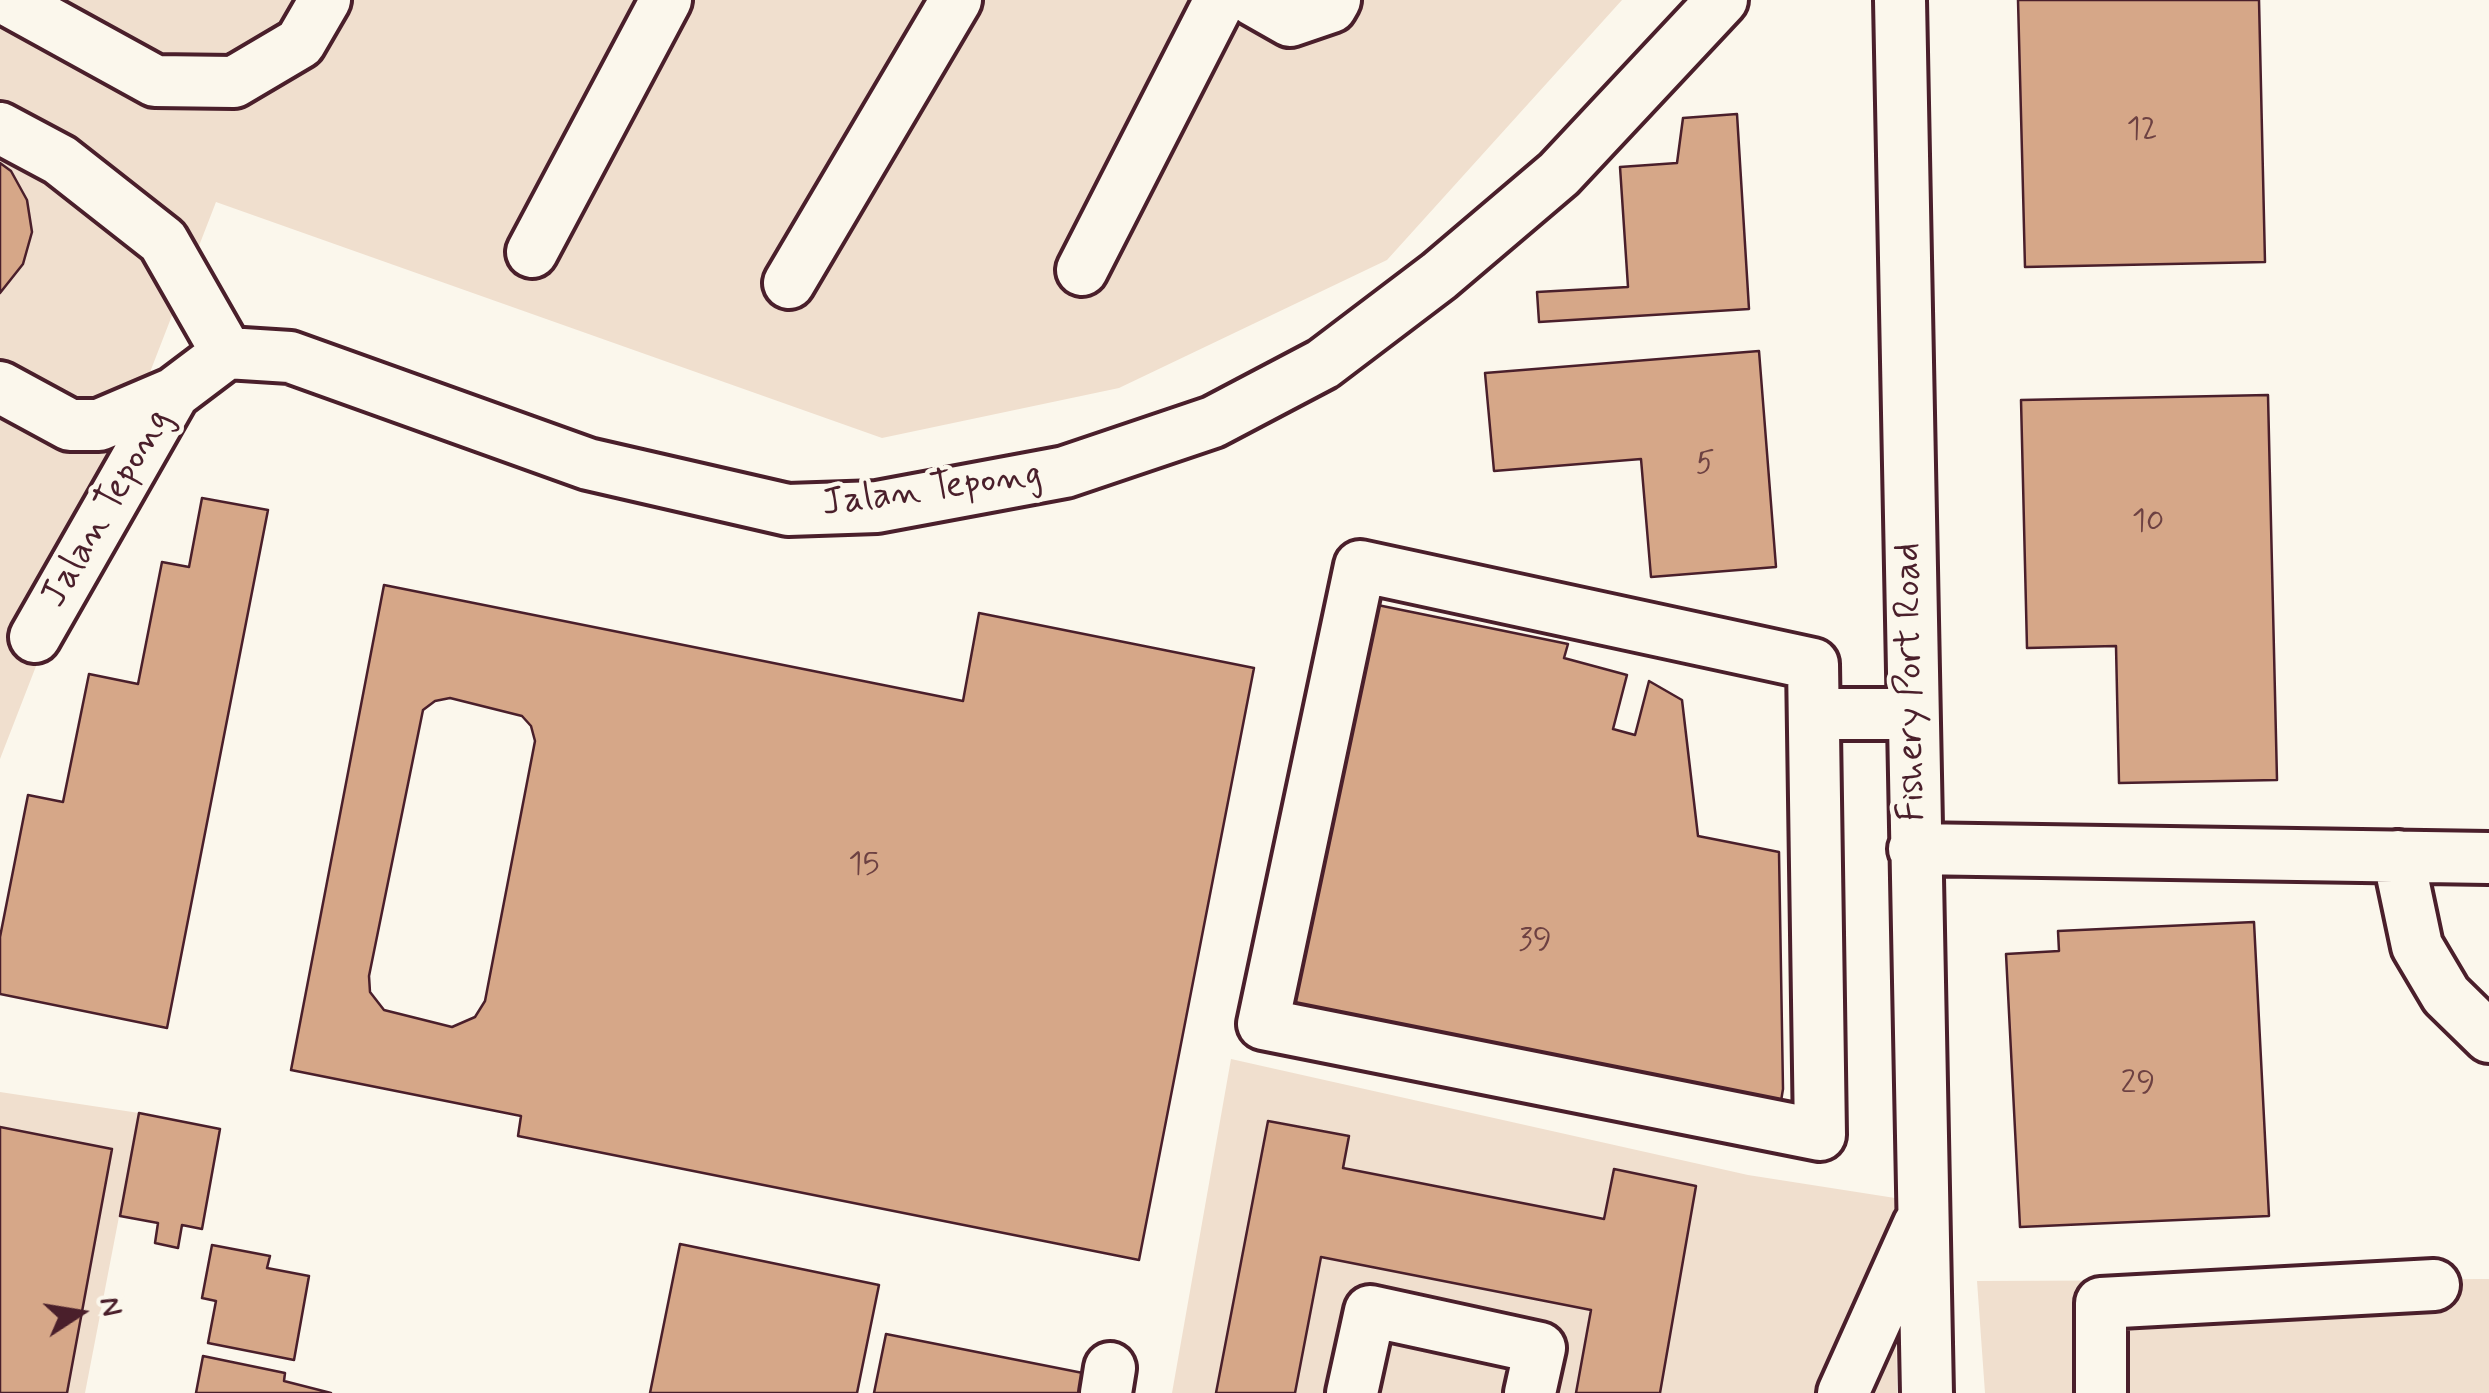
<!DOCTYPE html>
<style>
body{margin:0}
#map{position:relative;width:2489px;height:1393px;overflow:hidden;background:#fbf7ec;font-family:Mynerve,sans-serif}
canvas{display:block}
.north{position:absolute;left:30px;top:1263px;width:100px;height:100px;-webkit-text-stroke:8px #fbf7ec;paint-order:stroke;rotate:78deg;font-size:28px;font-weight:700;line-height:40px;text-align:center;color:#4a1f2b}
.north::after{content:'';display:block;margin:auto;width:35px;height:45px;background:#4a1f2b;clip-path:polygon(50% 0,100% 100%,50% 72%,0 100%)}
</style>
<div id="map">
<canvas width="2489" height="1393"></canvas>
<div class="north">N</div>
</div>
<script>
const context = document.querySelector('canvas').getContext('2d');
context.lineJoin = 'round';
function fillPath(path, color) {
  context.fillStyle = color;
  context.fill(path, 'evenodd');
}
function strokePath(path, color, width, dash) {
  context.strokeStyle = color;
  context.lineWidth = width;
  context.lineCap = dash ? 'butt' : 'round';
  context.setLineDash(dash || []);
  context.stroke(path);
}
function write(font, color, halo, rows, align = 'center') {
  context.font = font + ' Mynerve,sans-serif';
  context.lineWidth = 9;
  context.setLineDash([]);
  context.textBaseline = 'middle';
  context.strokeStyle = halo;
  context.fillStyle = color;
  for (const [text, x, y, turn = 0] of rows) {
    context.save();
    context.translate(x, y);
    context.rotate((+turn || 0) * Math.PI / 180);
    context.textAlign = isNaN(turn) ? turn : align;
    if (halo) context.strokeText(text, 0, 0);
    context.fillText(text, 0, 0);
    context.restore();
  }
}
fillPath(new Path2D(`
 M 0,0 L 1622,0 L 1387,260 L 1119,388 L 882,438 L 216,202 L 0,759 Z
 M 1231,1059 L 1748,1175 L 1895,1198 L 1897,1393 L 1172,1393 Z
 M 0,1092 L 139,1113 L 85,1393 L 0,1393 Z
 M 2489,1279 L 2489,1393 L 1985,1393 L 1977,1281 Z`), '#f0dfce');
const building = new Path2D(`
 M 2018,0 L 2259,0 L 2265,262 L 2025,267 Z
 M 1737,114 L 1749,309 L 1539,322 L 1537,292 L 1628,287 L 1620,167 L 1677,163 L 1683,118 Z
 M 0,163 L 11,171 L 27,200 L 32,232 L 23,264 L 0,293 Z
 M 1759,351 L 1776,567 L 1651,577 L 1641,459 L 1494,471 L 1485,373 Z
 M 2268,395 L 2277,780 L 2119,783 L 2116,646 L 2027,648 L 2021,400 Z
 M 202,498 L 268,510 L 167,1028 L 0,994 L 0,937 L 28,795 L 63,802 L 89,674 L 138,684 L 162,562 L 189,567 Z
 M 384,585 L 963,701 L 979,613 L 1254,668 L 1139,1260 L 518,1136 L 521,1116 L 291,1070 ZM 450,698 L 522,716 L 531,726 L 535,741 L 485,1001 L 475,1017 L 452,1027 L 384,1010 L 370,992 L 369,976 L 423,710 L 435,701 Z
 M 1358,601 L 1568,644 L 1564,658 L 1627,675 L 1613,729 L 1635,735 L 1649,681 L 1682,700 L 1698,836 L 1779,852 L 1783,1089 L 1774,1144 L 1270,1032 Z
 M 2254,922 L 2269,1216 L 2020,1227 L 2006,954 L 2059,951 L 2058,931 Z
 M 139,1113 L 220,1129 L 202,1229 L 182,1225 L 178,1248 L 155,1243 L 158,1223 L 120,1216 Z
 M 1268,1121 L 1349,1136 L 1343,1168 L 1604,1219 L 1614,1169 L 1696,1186 L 1660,1393 L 1576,1393 L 1591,1310 L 1321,1257 L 1295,1393 L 1216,1393 Z
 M 0,1127 L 112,1149 L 67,1393 L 0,1393 Z
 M 680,1244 L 879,1285 L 857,1393 L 650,1393 Z
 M 212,1245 L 270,1256 L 267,1268 L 309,1276 L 294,1360 L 208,1343 L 216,1301 L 202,1298 Z
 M 886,1334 L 1093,1375 L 1090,1393 L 874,1393 Z
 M 203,1356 L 285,1373 L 284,1381 L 331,1393 L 196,1393 Z`);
fillPath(building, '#d6a788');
strokePath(building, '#4a1f2b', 2.5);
const minor = new Path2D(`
 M 8,0 L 155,81 L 234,82 L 300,43 L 325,0
 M 1253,0 L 1290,21 L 1331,7 L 1335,0
 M 1900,0 L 1927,1393
 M 0,128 L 60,160 L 163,241 L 227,353
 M 532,252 L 666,0
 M 1082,270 L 1220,0
 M 789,283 L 956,0
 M 0,387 L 70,425 L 99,425 L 174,393
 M 1360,566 L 1813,664 L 1820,1135 L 1263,1024 Z
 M 35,637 L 174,393 L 227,353 L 290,357 L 588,464 L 788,510 L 877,507 L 1065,472 L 1213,422 L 1323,364 L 1439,276 L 1559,174 L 1722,0
 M 1814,714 L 1912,714
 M 1914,849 L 2489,858
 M 2398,856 L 2417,946 L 2446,995 L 2489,1037
 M 1106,1393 L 1110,1368
 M 1352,1393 L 1370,1311 L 1540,1348 L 1530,1393
 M 1843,1393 L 1919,1224
 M 2101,1393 L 2101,1303 L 2434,1285`);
strokePath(minor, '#4a1f2b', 58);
strokePath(minor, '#fbf7ec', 50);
write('32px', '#6d4142', null, [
 ["12",2142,131],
 ["5",1705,465],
 ["10",2148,523],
 ["15",864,866],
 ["39",1535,942],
 ["29",2138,1085]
]);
write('38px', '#4a1f2b', '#fbf7ec', [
 ["Jalan Tepong",932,491,-8],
 ["Jalan Tepong",108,509,-60],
 ["Fishery Port Road",1912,682,-91]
]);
</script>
